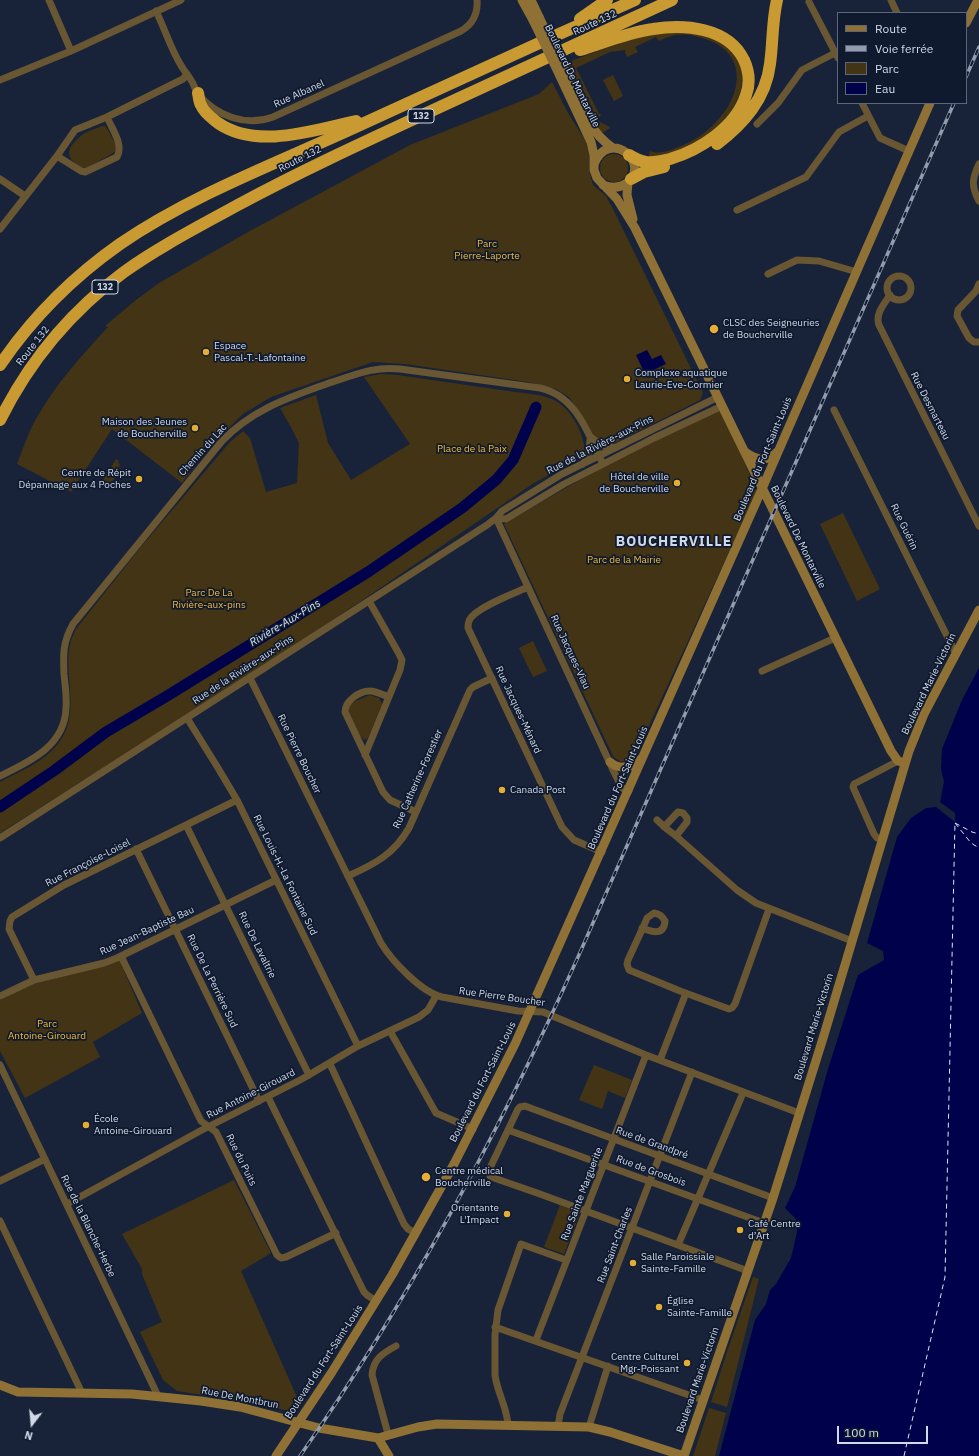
<!DOCTYPE html>
<meta charset="utf-8">
<style>
body{margin:0}
#map{position:relative;width:979px;height:1456px;overflow:hidden;background:#182339;font-family:"IBM Plex Sans",sans-serif}
canvas{display:block}
.legend{position:absolute;left:837px;top:12px;width:130px;height:92px;box-sizing:border-box;background:#0f1a2f;border:1px solid #5d6679;margin:0;padding:5px 7px;list-style:none;font-size:12px;color:#d1d9e8}
.legend li{display:flex;align-items:center;gap:8px;height:20px}
.legend b{width:20px;border:1px solid #5d6679}
.north{position:absolute;left:12px;top:1404px;width:40px;height:40px;-webkit-text-stroke:3px #0f1a2f;paint-order:stroke;rotate:196deg;font-size:11px;font-weight:700;line-height:16px;text-align:center;color:#d1d9e8}
.north::after{content:'';display:block;margin:auto;width:14px;height:18px;background:#d1d9e8;clip-path:polygon(50% 0,100% 100%,50% 72%,0 100%)}
.scale{position:absolute;left:837px;top:1426px;width:91px;height:18px;box-sizing:border-box;border:2px solid #d1d9e8;border-top:0;padding-left:5px;font-size:12px;line-height:14px;white-space:nowrap;color:#d1d9e8;-webkit-text-stroke:3px #0f1a2f;paint-order:stroke}
</style>
<div id="map">
<canvas width="979" height="1456"></canvas>
<ul class="legend">
<li><b style="height:5px;background:#8f7135"></b>Route</li>
<li><b style="height:5px;background:#939cae"></b>Voie ferrée</li>
<li><b style="height:11px;background:#433416"></b>Parc</li>
<li><b style="height:11px;background:#00014b"></b>Eau</li>
</ul>
<div class="north">N</div>
<div class="scale">100 m</div>
</div>
<script>
const context = document.querySelector('canvas').getContext('2d');
context.lineJoin = 'round';
function fillPath(path, color) {
  context.fillStyle = color;
  context.fill(path, 'evenodd');
}
function strokePath(path, color, width, dash) {
  context.strokeStyle = color;
  context.lineWidth = width;
  context.lineCap = dash ? 'butt' : 'round';
  context.setLineDash(dash || []);
  context.stroke(path);
}
function write(font, color, halo, rows, align = 'center') {
  context.font = font + ' "IBM Plex Sans",sans-serif';
  context.lineWidth = 3.5;
  context.setLineDash([]);
  context.textBaseline = 'middle';
  context.strokeStyle = halo;
  context.fillStyle = color;
  for (const [text, x, y, turn = 0] of rows) {
    context.save();
    context.translate(x, y);
    context.rotate((+turn || 0) * Math.PI / 180);
    context.textAlign = isNaN(turn) ? turn : align;
    if (halo) context.strokeText(text, 0, 0);
    context.fillText(text, 0, 0);
    context.restore();
  }
}
fillPath(new Path2D(`
 M 684,32 C 697,35 710,36 721,43 C 753,63 745,98 723,121 C 720,125 716,129 712,132 C 702,139 689,148 678,152 C 668,155 658,157 648,160 L 650,151 C 657,154 664,152 671,150 C 688,144 705,135 717,121 C 742,95 748,55 708,40 C 688,33 678,32 659,41 L 656,37 L 635,47 L 638,52 L 627,57 L 625,52 L 626,50 L 610,52 L 576,68 L 599,114 L 601,114 L 598,121 L 608,126 L 610,128 L 602,133 C 586,113 577,86 566,63 L 619,43 L 652,34 Z
 M 613,75 L 623,96 L 614,101 L 603,80 Z
 M 552,82 L 568,113 L 585,140 L 589,152 L 589,171 L 593,185 L 606,196 L 613,209 L 703,393 L 700,400 L 599,451 L 577,409 L 569,397 L 556,389 L 528,382 L 405,364 L 373,362 L 271,397 L 243,414 L 206,450 L 182,483 L 112,429 L 71,492 L 17,464 C 23,449 28,433 36,419 C 55,385 82,355 108,327 L 105,326 L 136,300 L 159,283 L 248,232 L 410,145 L 539,94 Z
 M 102,126 L 105,126 L 108,130 L 117,147 L 115,152 L 86,168 C 80,168 77,165 73,161 C 62,152 77,137 87,132 C 91,130 97,128 102,126 Z
 M600 168a14 14 0 1 1 28 0a14 14 0 1 1-28 0Z
 M 381,374 L 398,375 C 435,380 471,386 508,391 C 522,393 544,394 556,401 C 572,411 583,432 585,450 L 580,458 L 534,483 L 367,597 L 248,676 L 0,833 L 0,782 C 31,766 66,753 70,713 C 71,701 70,689 69,676 C 68,658 67,646 76,629 L 140,548 L 230,442 L 243,431 L 250,438 L 266,492 L 297,483 L 299,443 L 292,429 L 280,408 L 316,395 L 328,443 L 351,480 L 410,444 L 364,377 Z
 M 721,409 L 757,491 L 636,754 L 629,761 C 622,762 619,762 613,756 L 504,524 L 576,482 L 654,438 Z
 M 116,459 L 119,461 L 118,463 L 120,464 L 119,467 L 121,469 L 109,486 L 102,482 Z
 M 843,513 L 880,589 L 857,601 L 820,524 Z
 M 533,641 L 547,671 L 533,677 L 519,648 Z
 M 370,695 L 379,698 L 382,704 L 368,738 L 365,740 C 360,738 349,718 348,712 C 348,709 349,705 351,703 Z
 M 119,959 L 142,1013 L 93,1042 L 100,1057 L 25,1098 L 0,1051 L 0,1000 L 29,985 L 97,967 Z
 M 594,1065 L 632,1080 L 625,1098 L 608,1091 L 602,1109 L 579,1100 Z
 M 234,1180 L 271,1253 L 241,1271 L 300,1404 L 295,1412 L 235,1400 L 177,1391 L 163,1380 L 140,1332 L 162,1322 L 142,1274 L 142,1269 L 122,1234 Z
 M 560,1205 L 580,1213 L 564,1254 L 544,1247 Z
 M 753,1277 L 759,1279 L 727,1407 L 711,1402 L 727,1352 Z
 M 709,1408 L 726,1413 L 715,1456 L 693,1456 Z`), '#433416');
fillPath(new Path2D(`
 M 647,350 L 652,359 L 661,355 L 666,364 L 645,374 L 636,355 Z
 M 979,668 L 979,1456 L 719,1456 L 755,1320 L 766,1304 L 770,1290 L 776,1284 L 791,1258 L 797,1232 L 796,1219 L 785,1208 L 795,1187 L 828,1069 L 858,975 L 884,960 L 883,951 L 867,943 L 897,837 L 911,818 L 926,808 L 936,807 L 955,822 L 955,813 L 940,802 L 944,782 L 941,769 L 942,749 L 962,700 Z`), '#00014b');
strokePath(new Path2D(`
 M 0,807 L 55,770 L 106,732 L 167,696 L 368,572 L 462,508 L 496,480 L 513,460 L 536,407`), '#00014b', 11);
strokePath(new Path2D(`
 M 955,823 L 971,843 L 979,848
 M 955,823 L 972,832 L 979,834
 M 904,1456 L 945,1277 L 955,822`), '#d9e5fa', 1, [5, 4]);
strokePath(new Path2D(`
 M 49,0 L 71,51
 M 891,0 L 897,13
 M 809,2 L 838,58
 M 156,11 C 165,29 171,50 182,67 C 185,72 188,75 191,80 C 194,84 195,90 198,94 C 216,116 246,127 273,117 L 461,31 C 473,24 478,13 477,0
 M 0,80 L 71,51 L 181,0
 M 862,103 L 880,138 L 909,151
 M 757,124 L 778,103 L 802,70 L 835,53
 M 57,156 L 81,171 L 85,172 L 117,157 C 124,145 112,129 107,117
 M 979,164 C 972,179 971,186 979,201
 M 0,179 L 25,196
 M 737,210 L 806,177 L 839,132 L 868,116
 M 0,229 L 57,156 L 75,130 L 107,117 L 183,79 L 187,74
 M 768,274 L 797,260 L 819,261 L 857,272
 M887 288a12 12 0 1 1 24 0a12 12 0 1 1-24 0Z
 M 979,284 L 976,291 L 958,310 L 957,316 L 969,338 L 974,342 L 979,342
 M 890,295 C 884,304 875,314 879,325 L 979,526
 M 834,410 L 956,654
 M 592,438 C 598,444 605,448 614,447
 M 583,464 L 589,452 L 590,440
 M 496,518 L 613,770 L 622,788 L 629,791
 M 496,518 L 506,519 L 564,484 L 654,438 L 722,406
 M 528,587 C 515,593 477,607 470,619 C 468,622 468,625 468,628 L 562,827 L 574,840 L 602,852
 M 762,671 L 835,638
 M 250,678 L 381,943 C 392,961 421,992 442,997 L 518,1011 L 543,1012 L 646,1055 L 799,1113
 M 389,697 C 383,695 376,691 370,691 C 359,691 345,701 345,712 L 383,792 L 390,800 L 416,812
 M 187,718 L 218,768 L 237,800 L 358,1046
 M 365,755 L 400,670 L 402,660 L 398,652 L 369,601
 M 0,776 C 29,762 65,746 66,708 C 67,697 65,685 64,674 C 63,653 63,642 73,624 L 222,441 C 253,409 288,398 329,383 C 355,375 373,366 400,369 L 540,388 C 577,396 588,434 603,464
 M 657,820 C 663,826 669,831 676,836 L 687,822 L 687,818 L 683,813 L 678,812 L 664,827
 M 186,825 L 309,1075
 M 676,836 L 737,890 L 756,903 L 852,941
 M 0,838 L 487,525 L 496,518 L 502,511 L 562,474 L 718,397
 M 883,840 L 877,838 L 874,834 L 853,787 L 854,784 L 898,761
 M 136,849 L 259,1101
 M 348,876 C 375,864 394,854 409,828 L 470,690 L 473,687 L 492,678
 M 642,928 C 652,932 664,936 665,921 C 662,916 660,914 654,913 L 647,918 L 645,923 L 628,960 L 627,964 L 629,970 L 680,991 L 729,1009 L 732,1008 L 735,1004 L 769,909
 M 121,956 L 201,1121 L 216,1132 L 277,1255 L 281,1258 L 286,1257 L 336,1233
 M 34,980 L 9,929 L 10,921 L 12,917 L 64,885 L 237,800
 M 0,996 L 34,980 L 104,963 L 117,958 L 276,880
 M 390,1031 L 436,1113 L 473,1129
 M 660,1060 L 686,993
 M 330,1064 L 404,1224 L 408,1229 L 416,1233
 M 0,1065 L 158,1396
 M 268,1097 L 364,1292 L 367,1295 L 376,1301
 M 508,1130 L 764,1223
 M 0,1181 L 45,1159
 M 67,1204 L 200,1131 L 302,1079 L 358,1046 L 419,1017 L 428,1010 L 436,996
 M 0,1221 L 82,1393
 M 678,1245 L 743,1093
 M 748,1271 L 540,1194 L 494,1178 L 490,1176 L 490,1168 L 518,1109 L 520,1107 L 525,1106 L 773,1198
 M 495,1327 L 703,1400
 M 536,1340 L 646,1055
 M 508,1425 C 507,1407 497,1392 495,1375 L 495,1335 L 498,1310 L 521,1244 L 566,1260
 M 558,1426 L 560,1414 L 692,1072
 M 589,1427 L 608,1366
 M 388,1434 L 372,1375 C 373,1359 383,1353 396,1346`), '#695632', 7);
strokePath(new Path2D(`
 M 522,0 L 533,20
 M 531,0 L 539,17
 M 966,23 L 978,0
 M 566,73 C 578,100 587,131 613,148
 M 560,76 L 591,142 L 594,155 L 594,170 L 597,178 L 617,199 L 635,228 L 891,751 L 898,761 L 905,763
 M 594,164 C 609,127 652,163 627,183 C 620,188 611,188 603,185
 M 628,182 L 627,195 L 633,219
 M 745,452 C 756,460 767,463 777,452
 M 610,762 C 620,771 634,767 642,758
 M 0,1385 L 18,1392 L 132,1394 L 201,1401 L 240,1407 L 319,1428 L 378,1438 L 418,1427 L 437,1424 L 589,1427 L 610,1432 L 684,1456
 M 378,1438 L 389,1456
 M 276,1456 L 332,1372 L 392,1275 L 454,1164 L 515,1044 L 758,498 L 930,103
 M 684,1456 L 773,1198 L 824,1035 L 909,751 L 924,714 L 979,610`), '#8f7135', 9);
strokePath(new Path2D(`
 M 580,19 L 607,0
 M 580,50 C 603,43 629,32 653,29 C 684,24 728,27 744,60 C 749,71 750,84 746,95 C 736,127 700,150 670,159 C 662,161 654,163 646,162 C 640,161 634,158 629,155
 M 198,93 C 199,97 199,102 201,105 C 204,113 212,118 218,123 C 257,150 314,130 356,121
 M 717,144 C 743,124 766,99 770,64 C 773,43 772,21 777,0
 M 631,179 L 644,172 L 664,167
 M 0,365 C 32,318 73,277 120,244 C 193,194 280,162 360,125 C 451,83 543,41 635,0
 M 0,420 C 29,362 71,311 124,272 C 159,247 198,227 236,206 C 299,172 364,142 429,112 C 510,75 591,37 672,0`), '#c99932', 12);
const rail = new Path2D(`
 M 966,77 L 979,47
 M 300,1456 C 409,1300 500,1131 578,957 L 954,103`);
strokePath(rail, '#939cae', 3.5);
strokePath(rail, '#0f1a2f', 2, [6]);
strokePath(new Path2D(`
 M 539,17 L 566,73
 M 533,20 L 560,76`), '#8f7135', 9);
for (const [x, y, r, color] of [
 [714,329,5,"#e4ae35"],
 [206,352,4,"#e4ae35"],
 [627,379,4,"#e4ae35"],
 [195,428,4,"#e4ae35"],
 [139,479,4,"#e4ae35"],
 [677,483,4,"#e4ae35"],
 [502,790,4,"#e4ae35"],
 [86,1125,4,"#e4ae35"],
 [426,1177,5,"#e4ae35"],
 [507,1214,4,"#e4ae35"],
 [740,1230,4,"#e4ae35"],
 [633,1263,4,"#e4ae35"],
 [659,1307,4,"#e4ae35"],
 [687,1363,4,"#e4ae35"]
]) {
  const dot = new Path2D();
  dot.arc(x, y, r, 0, 2 * Math.PI);
  context.fillStyle = color;
  context.fill(dot);
  strokePath(dot, '#0f1a2f', 1.5);
}
for (const [x, y, w] of [
 [421,116,26],
 [105,287,26]
]) {
  const box = new Path2D();
  box.roundRect(x - w / 2, y - 7, w, 14, 3);
  context.fillStyle = '#0f1a2f';
  context.fill(box);
  strokePath(box, '#d1d9e8', 1);
}
write('bold 9px', '#d1d9e8', null, [
 ["132",421,116],
 ["132",105,287]
]);
write('10px', '#d1d9e8', '#0f1a2f', [
 ["Route 132",595,23,-25],
 ["Boulevard De Montarville",572,76,64],
 ["Rue Albanel",299,94,-24],
 ["Route 132",300,159,-27],
 ["Route 132",33,346,-52],
 ["Rue Desmarteau",930,406,63],
 ["Rue de la Rivière-aux-Pins",600,445,-27],
 ["Chemin du Lac",203,450,-48],
 ["Boulevard du Fort-Saint-Louis",763,459,-67],
 ["Rue Guérin",904,527,64],
 ["Boulevard De Montarville",798,537,64],
 ["Rue Jacques-Viau",570,652,65],
 ["Rue de la Rivière-aux-Pins",243,670,-33],
 ["Boulevard Marie-Victorin",929,684,-64],
 ["Rue Jacques-Ménard",518,710,65],
 ["Rue Pierre Boucher",299,754,64],
 ["Rue Catherine-Forestier",418,779,-66],
 ["Boulevard du Fort-Saint-Louis",618,788,-66],
 ["Rue Françoise-Loisel",88,863,-27],
 ["Rue Louis-H.-La Fontaine Sud",285,875,64],
 ["Rue Jean-Baptiste Bau",147,931,-25],
 ["Rue De Lavaltrie",257,945,64],
 ["Rue De La Perrière Sud",212,981,64],
 ["Rue Pierre Boucher",502,997,8],
 ["Boulevard Marie-Victorin",814,1027,-73],
 ["Boulevard du Fort-Saint-Louis",483,1082,-63],
 ["Rue Antoine-Girouard",251,1094,-27],
 ["Rue de Grandpré",652,1143,20],
 ["Rue du Puits",241,1160,64],
 ["Rue de Grosbois",651,1171,20],
 ["Rue Sainte Marguerite",582,1194,-69],
 ["Rue de la Blanche-Herbe",88,1226,64],
 ["Rue Saint-Charles",615,1245,-69],
 ["Boulevard du Fort-Saint-Louis",324,1362,-57],
 ["Boulevard Marie-Victorin",698,1380,-71],
 ["Rue De Montbrun",240,1398,11]
]);
write('10px', '#f8bc2f', '#0f1a2f', [
 ["Parc",487,244],
 ["Pierre-Laporte",487,256],
 ["Place de la Paix",472,449],
 ["Parc de la Mairie",624,560],
 ["Parc De La",209,593],
 ["Rivière-aux-pins",209,605],
 ["Parc",47,1024],
 ["Antoine-Girouard",47,1036]
]);
write('10px', '#d1d9e8', '#0f1a2f', [
 ["CLSC des Seigneuries",723,323],
 ["de Boucherville",723,335],
 ["Espace",214,346],
 ["Pascal-T.-Lafontaine",214,358],
 ["Complexe aquatique",635,373],
 ["Laurie-Eve-Cormier",635,385],
 ["Maison des Jeunes",187,422,"right"],
 ["de Boucherville",187,434,"right"],
 ["Centre de Répit",131,473,"right"],
 ["Dépannage aux 4 Poches",131,485,"right"],
 ["Hôtel de ville",669,477,"right"],
 ["de Boucherville",669,489,"right"],
 ["Canada Post",510,790],
 ["École",94,1119],
 ["Antoine-Girouard",94,1131],
 ["Centre médical",435,1171],
 ["Boucherville",435,1183],
 ["Orientante",499,1208,"right"],
 ["L'Impact",499,1220,"right"],
 ["Café Centre",748,1224],
 ["d’Art",748,1236],
 ["Salle Paroissiale",641,1257],
 ["Sainte-Famille",641,1269],
 ["Église",667,1301],
 ["Sainte-Famille",667,1313],
 ["Centre Culturel",679,1357,"right"],
 ["Mgr-Poissant",679,1369,"right"]
], 'left');
write('italic 11px', '#d9e5fa', '#0f1a2f', [
 ["Rivière-Aux-Pins",285,623,-31]
]);
context.letterSpacing = '1px';
write('bold 14px', '#d1d9e8', '#0f1a2f', [
 ["BOUCHERVILLE",674,542]
]);
context.letterSpacing = '0px';
</script>
